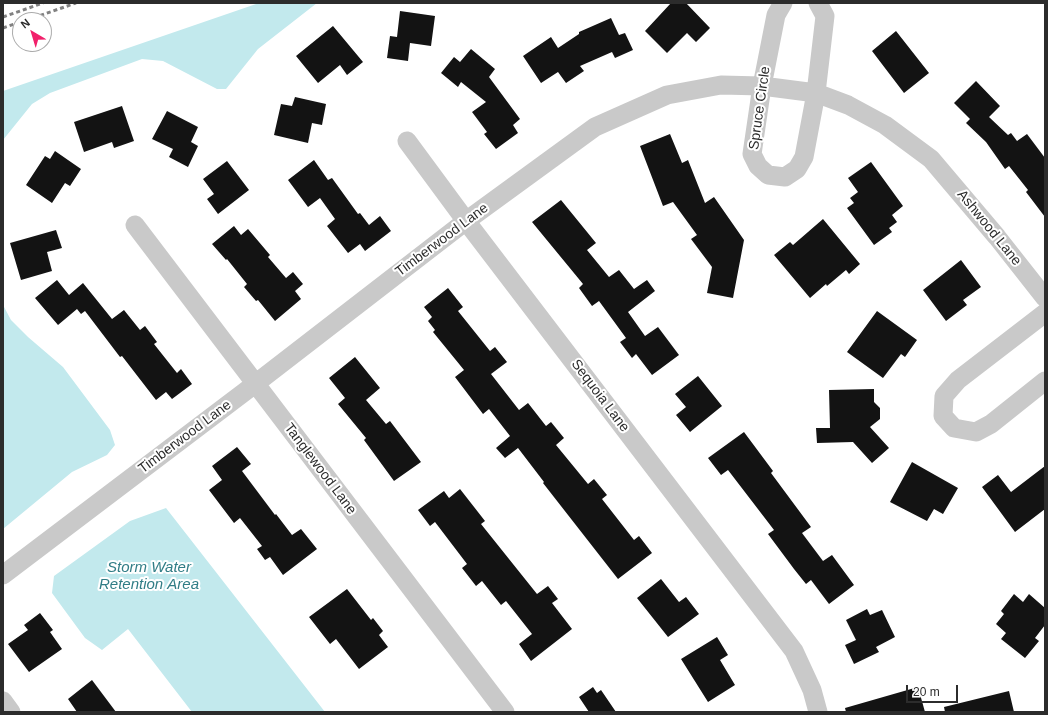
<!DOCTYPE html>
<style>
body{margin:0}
#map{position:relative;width:1048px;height:715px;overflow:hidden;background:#fff;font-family:Helvetica,sans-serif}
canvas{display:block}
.frame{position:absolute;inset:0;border:4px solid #2c2c2c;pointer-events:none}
.north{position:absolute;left:12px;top:12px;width:40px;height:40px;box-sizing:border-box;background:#fff;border:1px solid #ababab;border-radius:50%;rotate:322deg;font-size:11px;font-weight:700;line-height:16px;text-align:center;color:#2c2c2c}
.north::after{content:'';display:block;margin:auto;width:14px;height:18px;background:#f1206b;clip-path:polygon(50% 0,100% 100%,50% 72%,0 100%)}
.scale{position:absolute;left:906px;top:685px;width:52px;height:18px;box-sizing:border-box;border:2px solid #2c2c2c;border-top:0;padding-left:5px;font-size:12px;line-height:14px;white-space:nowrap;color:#2c2c2c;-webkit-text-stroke:3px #fff;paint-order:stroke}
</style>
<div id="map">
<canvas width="1048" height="715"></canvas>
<div class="frame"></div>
<div class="north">N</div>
<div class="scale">20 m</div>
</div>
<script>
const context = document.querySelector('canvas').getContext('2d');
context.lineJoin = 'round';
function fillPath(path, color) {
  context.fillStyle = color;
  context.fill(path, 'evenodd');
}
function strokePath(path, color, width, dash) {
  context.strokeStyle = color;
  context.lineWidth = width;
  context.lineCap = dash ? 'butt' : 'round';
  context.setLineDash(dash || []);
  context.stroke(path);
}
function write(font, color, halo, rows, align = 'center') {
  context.font = font + ' Helvetica,sans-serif';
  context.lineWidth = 4;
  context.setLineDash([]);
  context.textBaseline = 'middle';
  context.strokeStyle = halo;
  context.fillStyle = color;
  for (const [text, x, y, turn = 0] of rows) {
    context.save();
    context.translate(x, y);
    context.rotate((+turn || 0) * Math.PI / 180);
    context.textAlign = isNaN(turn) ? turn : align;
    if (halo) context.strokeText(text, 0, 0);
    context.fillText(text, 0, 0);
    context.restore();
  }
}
fillPath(new Path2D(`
 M 259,3 L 317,3 L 258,49 L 226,89 L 217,89 L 163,61 L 142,59 L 50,93 L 32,104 L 3,140 L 3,91 Z
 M 3,305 L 11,320 L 28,337 L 63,367 L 110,430 L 115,445 L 107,455 L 72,472 L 3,529 Z
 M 166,508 L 325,712 L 192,712 L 128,629 L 102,650 L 85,638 L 52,593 L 54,576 L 130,521 Z`), '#c2e9ed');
fillPath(new Path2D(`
 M 671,3 L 686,3 L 710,28 L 696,42 L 687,33 L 667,53 L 645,31 Z
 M 400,11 L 435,16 L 431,46 L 410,43 L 408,61 L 387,58 L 390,36 L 397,37 Z
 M 611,18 L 619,35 L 625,33 L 633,50 L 615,58 L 612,52 L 580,66 L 584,71 L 566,83 L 558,72 L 541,83 L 523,56 L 551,37 L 558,48 L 579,34 L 579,32 Z
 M 333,26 L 363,62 L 347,75 L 340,65 L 318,83 L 296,56 Z
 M 896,31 L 929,73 L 904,93 L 872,51 Z
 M 471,49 L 495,69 L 489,77 L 520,119 L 513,125 L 518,133 L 496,149 L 484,134 L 487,132 L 472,112 L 486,102 L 461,82 L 458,87 L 441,73 L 454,57 L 460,62 Z
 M 976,81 L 1000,106 L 989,117 L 1008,135 L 1011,133 L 1017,141 L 1027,134 L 1045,158 L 1045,217 L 1026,192 L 1028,190 L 1009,166 L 1005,169 L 986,142 L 966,123 L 970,119 L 954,103 Z
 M 295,97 L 326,104 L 322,125 L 312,123 L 308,143 L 274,135 L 281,104 L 292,106 Z
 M 122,106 L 134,141 L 114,148 L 112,142 L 84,152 L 74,122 Z
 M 167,111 L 198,127 L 191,142 L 198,146 L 188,167 L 169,157 L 173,149 L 152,139 Z
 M 670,134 L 682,163 L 688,160 L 705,203 L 714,197 L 744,240 L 733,298 L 707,293 L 712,267 L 691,239 L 697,235 L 673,202 L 663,206 L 640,146 Z
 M 55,151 L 81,169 L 70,186 L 65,183 L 52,203 L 26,185 L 45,156 L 50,159 Z
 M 314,160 L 328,180 L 332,178 L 358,214 L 360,213 L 369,225 L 380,216 L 391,231 L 365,251 L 360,244 L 348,253 L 327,226 L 335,219 L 320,198 L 308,207 L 288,180 Z
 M 227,161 L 249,190 L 218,214 L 207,199 L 214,194 L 203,179 Z
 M 871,162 L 903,206 L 892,215 L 897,222 L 889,228 L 892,232 L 874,245 L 847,208 L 854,203 L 850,198 L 858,192 L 848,178 Z
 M 561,200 L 596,243 L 587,250 L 609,277 L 619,270 L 634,289 L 647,280 L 655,291 L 628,312 L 645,336 L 658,327 L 679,355 L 652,375 L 636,354 L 632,358 L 620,342 L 626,338 L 599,301 L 592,306 L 579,288 L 583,284 L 532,222 Z
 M 823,219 L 860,264 L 849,274 L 846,270 L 827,286 L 826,284 L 810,298 L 774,255 L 790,242 L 793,245 Z
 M 234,226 L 241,235 L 248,229 L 270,255 L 268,257 L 286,278 L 293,272 L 303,284 L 295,291 L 301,299 L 275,321 L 258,300 L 256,301 L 244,287 L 247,284 L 227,259 L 226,260 L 212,244 Z
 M 56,230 L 62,248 L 47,252 L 52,271 L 21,280 L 10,243 Z
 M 961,260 L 981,287 L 963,300 L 967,305 L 946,321 L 923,290 Z
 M 57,280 L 69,295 L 83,283 L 112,319 L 124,310 L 140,330 L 145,326 L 157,342 L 154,344 L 177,373 L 181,369 L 192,384 L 172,399 L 166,392 L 156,400 L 122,356 L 120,357 L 85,311 L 81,314 L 77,309 L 58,325 L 35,298 Z
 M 448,288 L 463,307 L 458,311 L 490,351 L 495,347 L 507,362 L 491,374 L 519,410 L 528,403 L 546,426 L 551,422 L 564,438 L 556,445 L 588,484 L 594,479 L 607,495 L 602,499 L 634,540 L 639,536 L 652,553 L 618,579 L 543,483 L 544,482 L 518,448 L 505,458 L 496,448 L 510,436 L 489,409 L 483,414 L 455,377 L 464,370 L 433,332 L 435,330 L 428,321 L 432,317 L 424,307 Z
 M 877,311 L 917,340 L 905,357 L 901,354 L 883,378 L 847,352 Z
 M 355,357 L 380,388 L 366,400 L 386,424 L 390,421 L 421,462 L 394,481 L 364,440 L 366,438 L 338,404 L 345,398 L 329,378 Z
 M 698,376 L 722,406 L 690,432 L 676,415 L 686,407 L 675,394 Z
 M 874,389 L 874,402 L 880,408 L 880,419 L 870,427 L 889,448 L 872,463 L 853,442 L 817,443 L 816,428 L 830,428 L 829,390 Z
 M 744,432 L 773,471 L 771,473 L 811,527 L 802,533 L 823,561 L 832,555 L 854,585 L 829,604 L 811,580 L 806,584 L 794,569 L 768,534 L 774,530 L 728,470 L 721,475 L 708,458 Z
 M 237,447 L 251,464 L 242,471 L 275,515 L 276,514 L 292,535 L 301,529 L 317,549 L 283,575 L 270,557 L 265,560 L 257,549 L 262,546 L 240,518 L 234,523 L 209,490 L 222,480 L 212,466 Z
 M 912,462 L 958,488 L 943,514 L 934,509 L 927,521 L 890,502 Z
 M 1045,466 L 1045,509 L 1015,532 L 982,487 L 998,475 L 1011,492 Z
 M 460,489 L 485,521 L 481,524 L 537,594 L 548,586 L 558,599 L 552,603 L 572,629 L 531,661 L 519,644 L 532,634 L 506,601 L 501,605 L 482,581 L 476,586 L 462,568 L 467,564 L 435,522 L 430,526 L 418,510 L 444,491 L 449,498 Z
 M 661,579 L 679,602 L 686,597 L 699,614 L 668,637 L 637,598 Z
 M 347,589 L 371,620 L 373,618 L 383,631 L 379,635 L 388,647 L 359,669 L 336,639 L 330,644 L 309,617 Z
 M 1014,594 L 1023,602 L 1029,594 L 1045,608 L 1045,625 L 1035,638 L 1039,641 L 1025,658 L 1001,639 L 1006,633 L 996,624 L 1004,614 L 1001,611 Z
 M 867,609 L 870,615 L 882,610 L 895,637 L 876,647 L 879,652 L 854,664 L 845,645 L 856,640 L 846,620 Z
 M 40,613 L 53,630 L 50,632 L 62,649 L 29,672 L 8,644 L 28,630 L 24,625 Z
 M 717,637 L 728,655 L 720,660 L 735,685 L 708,702 L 681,659 Z
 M 92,680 L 116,712 L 77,712 L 68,699 Z
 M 593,687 L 597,693 L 601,690 L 616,712 L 589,712 L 579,697 Z
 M 918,687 L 925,712 L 846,712 L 845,708 Z
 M 1009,691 L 1014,712 L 945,712 L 944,707 Z`), '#131313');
strokePath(new Path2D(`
 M 783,3 L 776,15 L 762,86 L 752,154 L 758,166 L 768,175 L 785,177 L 797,169 L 804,157 L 816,93 L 825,16 L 818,3
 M 407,141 L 466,221 L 794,651 L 812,690 L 818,712
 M 135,225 L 505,712
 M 1045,313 L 958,380 L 944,396 L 943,416 L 954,428 L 976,432 L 991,424 L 1045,381
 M 3,575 L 255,384 L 466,221 L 595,127 L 667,95 L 721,85 L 762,86 L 816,93 L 848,105 L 885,125 L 931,159 L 997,237 L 1045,298
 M 3,701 L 11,712`), '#c9c9c9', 19);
strokePath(new Path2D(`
 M 3,17 L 43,3
 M 27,20 L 76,3
 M 3,28 L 20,22`), '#818181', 3, [4, 3]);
write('14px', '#2c2c2c', '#fff', [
 ["Spruce Circle",760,108,-82],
 ["Ashwood Lane",989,228,51],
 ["Timberwood Lane",442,240,-37],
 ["Sequoia Lane",600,396,53],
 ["Timberwood Lane",185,437,-37],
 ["Tanglewood Lane",320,469,53]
]);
write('italic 15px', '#317d86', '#fff', [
 ["Storm Water",149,568],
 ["Retention Area",149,585]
]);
</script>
